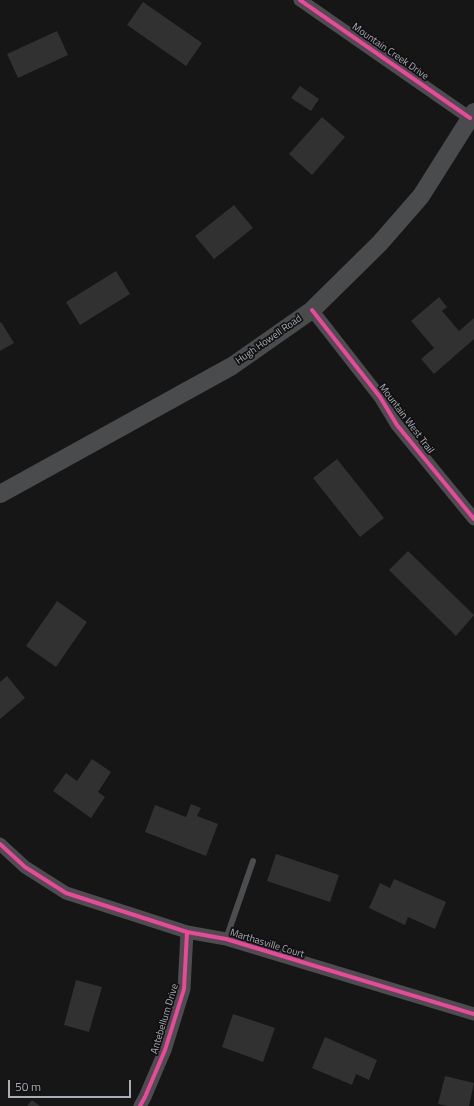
<!DOCTYPE html>
<style>
body{margin:0}
#map{position:relative;width:474px;height:1106px;overflow:hidden;background:#161617;font-family:"Titillium Web",sans-serif}
canvas{display:block}
.scale{position:absolute;left:8px;top:1080px;width:123px;height:18px;box-sizing:border-box;border:2px solid #a9afb6;border-top:0;padding-left:5px;font-size:12px;line-height:14px;white-space:nowrap;color:#a9afb6;-webkit-text-stroke:3px #111112;paint-order:stroke}
</style>
<div id="map">
<canvas width="474" height="1106"></canvas>
<div class="scale">50 m</div>
</div>
<script>
const context = document.querySelector('canvas').getContext('2d');
context.lineJoin = 'round';
function fillPath(path, color) {
  context.fillStyle = color;
  context.fill(path, 'evenodd');
}
function strokePath(path, color, width, dash) {
  context.strokeStyle = color;
  context.lineWidth = width;
  context.lineCap = dash ? 'butt' : 'round';
  context.setLineDash(dash || []);
  context.stroke(path);
}
function write(font, color, halo, rows, align = 'center') {
  context.font = font + ' "Titillium Web",sans-serif';
  context.lineWidth = 3.5;
  context.setLineDash([]);
  context.textBaseline = 'middle';
  context.strokeStyle = halo;
  context.fillStyle = color;
  for (const [text, x, y, turn = 0] of rows) {
    context.save();
    context.translate(x, y);
    context.rotate((+turn || 0) * Math.PI / 180);
    context.textAlign = isNaN(turn) ? turn : align;
    if (halo) context.strokeText(text, 0, 0);
    context.fillText(text, 0, 0);
    context.restore();
  }
}
fillPath(new Path2D(`
 M 143,2 L 202,43 L 186,66 L 127,25 Z
 M 57,31 L 68,55 L 18,78 L 7,54 Z
 M 300,86 L 319,99 L 311,111 L 291,98 Z
 M 322,117 L 345,137 L 312,175 L 289,154 Z
 M 234,205 L 253,228 L 214,259 L 195,236 Z
 M 116,271 L 130,294 L 80,325 L 66,302 Z
 M 439,297 L 447,307 L 442,311 L 459,331 L 474,318 L 474,339 L 434,374 L 421,359 L 434,348 L 411,321 Z
 M 1,322 L 14,343 L 0,351 L 0,323 Z
 M 337,459 L 384,518 L 360,537 L 313,478 Z
 M 408,551 L 474,615 L 456,636 L 389,570 Z
 M 57,601 L 87,622 L 56,667 L 26,646 Z
 M 7,676 L 25,698 L 0,719 L 0,682 Z
 M 92,759 L 111,772 L 98,792 L 105,797 L 91,818 L 53,791 L 66,773 L 77,781 Z
 M 191,804 L 201,808 L 197,816 L 218,824 L 206,856 L 145,832 L 155,805 L 186,817 Z
 M 276,854 L 339,875 L 330,902 L 267,881 Z
 M 394,879 L 446,902 L 435,929 L 408,917 L 405,925 L 369,908 L 380,883 L 390,888 Z
 M 76,980 L 102,987 L 89,1032 L 64,1025 Z
 M 233,1014 L 275,1028 L 263,1062 L 222,1047 Z
 M 325,1037 L 377,1060 L 369,1080 L 356,1074 L 352,1085 L 312,1068 Z
 M 445,1076 L 474,1083 L 469,1106 L 448,1106 L 438,1104 Z
 M 32,1100 L 40,1106 L 27,1106 Z`), '#313132');
strokePath(new Path2D(`
 M 226,939 L 253,861`), '#4b4d4f', 6);
strokePath(new Path2D(`
 M 300,0 L 470,118
 M 312,310 L 380,397 L 397,425 L 474,519
 M 0,844 L 25,867 L 66,893 L 187,932 L 226,939 L 474,1014
 M 140,1106 L 145,1097 L 165,1050 L 184,989 L 187,932`), '#4b4d4f', 13);
strokePath(new Path2D(`
 M 0,494 L 232,366 L 312,310 L 380,243 L 421,196 L 474,112`), '#4a4b4d', 18);
strokePath(new Path2D(`
 M 300,0 L 470,118
 M 312,310 L 380,397 L 397,425 L 474,519
 M 0,844 L 25,867 L 66,893 L 187,932 L 226,939 L 474,1014
 M 140,1106 L 145,1097 L 165,1050 L 184,989 L 187,932`), '#ed469a', 4);
write('10px', '#a9afb6', '#111112', [
 ["Mountain Creek Drive",390,52,35],
 ["Hugh Howell Road",269,340,-35],
 ["Mountain West Trail",406,419,53],
 ["Marthasville Court",267,944,17],
 ["Antebellum Drive",165,1019,-73]
]);
</script>
